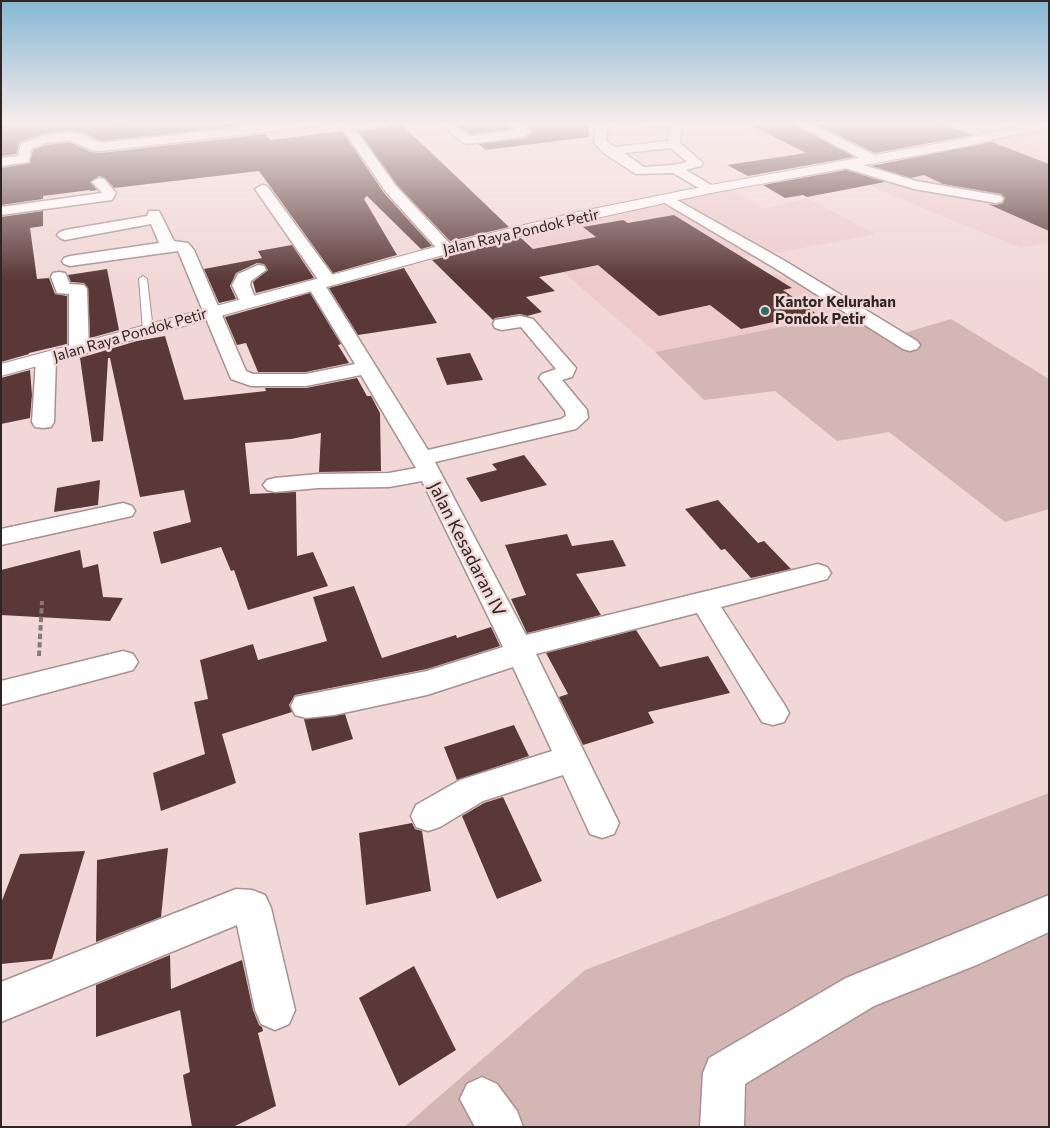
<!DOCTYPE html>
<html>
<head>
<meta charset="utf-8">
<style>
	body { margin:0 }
	#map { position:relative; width:1050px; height:1128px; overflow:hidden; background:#f1d8d6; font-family:Commissioner,sans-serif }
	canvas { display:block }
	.frame { position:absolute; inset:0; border:2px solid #2e2524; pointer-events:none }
</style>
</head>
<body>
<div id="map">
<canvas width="1050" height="1128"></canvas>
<div class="frame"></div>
</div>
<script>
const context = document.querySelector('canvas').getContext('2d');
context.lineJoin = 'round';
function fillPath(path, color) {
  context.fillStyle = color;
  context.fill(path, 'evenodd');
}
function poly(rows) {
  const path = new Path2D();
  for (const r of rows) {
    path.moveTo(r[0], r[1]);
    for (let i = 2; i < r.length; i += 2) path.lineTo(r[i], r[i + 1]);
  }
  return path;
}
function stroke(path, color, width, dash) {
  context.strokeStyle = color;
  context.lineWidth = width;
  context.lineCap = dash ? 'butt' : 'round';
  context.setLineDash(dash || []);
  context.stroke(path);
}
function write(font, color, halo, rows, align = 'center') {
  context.font = font + ' Commissioner,sans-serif';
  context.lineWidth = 5;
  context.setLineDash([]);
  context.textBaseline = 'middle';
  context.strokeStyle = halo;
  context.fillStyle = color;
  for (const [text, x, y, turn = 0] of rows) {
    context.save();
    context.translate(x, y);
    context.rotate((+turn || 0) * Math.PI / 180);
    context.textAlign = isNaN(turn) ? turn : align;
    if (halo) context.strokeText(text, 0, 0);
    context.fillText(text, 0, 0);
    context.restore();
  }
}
fillPath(poly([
	[736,122,794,122,844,147,888,140,913,147,1001,127,990,122,1049,122,1049,131,1020,138,1049,150,1049,243,1020,248,802,158],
	[726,187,764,209,807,198,876,234,766,255,738,258,638,249,807,281,856,312,655,352,515,230,573,210]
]), '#edcbca');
fillPath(poly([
	[856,312,894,336,951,319,1049,379,1049,509,1005,522,889,432,837,441,775,391,704,400,655,352],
	[1049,793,1049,1127,404,1127,585,970]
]), '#d4b6b4');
fillPath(poly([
	[1,122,94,122,94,126,137,122,237,122,239,126,101,141,82,132,69,130,43,134,20,142,16,154,1,156],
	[453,122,505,122,511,129,470,134],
	[523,122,588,122,589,137,486,150,478,144,526,138,533,132],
	[745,122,790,122,854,157,748,176,727,165,806,153],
	[811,122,939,122,973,135,875,153],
	[400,123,460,180,509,227,450,241,397,185,358,131,386,128,393,124],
	[342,131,384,193,432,246,421,249,367,196,364,199,397,255,333,273,259,171,114,188,105,178,99,176,90,182,97,190,90,191,90,190,43,196,43,199,1,205,1,168,30,163,33,150,46,145,69,142,91,152,101,153,266,134,270,140],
	[992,142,1049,164,1049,231,988,204,996,205,1003,203,1005,198,1001,194,943,184,924,175,911,178,871,166],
	[846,170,885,182,807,197,803,195,785,198,763,185],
	[43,211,43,226,30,228,37,279,49,278,55,294,67,296,67,344,29,353,29,354,1,362,1,217],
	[674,215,792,288,783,290,815,313,741,329,710,305,659,316,598,265,539,277,555,291,526,297,542,312,527,316,520,314,495,318,493,320,432,260,521,238,533,249,596,237,583,227,623,220,628,223],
	[292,245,314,278,256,293,253,282,268,270,264,264,257,263,236,273,230,286,236,299,219,303,204,269,262,258,258,251],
	[404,268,437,323,358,335,329,288],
	[107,269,119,330,90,338,88,288,84,283,71,282,68,275],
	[310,293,341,344,338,345,349,363,306,372,258,372,246,343,237,345,225,317],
	[165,336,184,400,266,391,265,388,306,388,357,378,367,396,371,396,380,413,381,471,319,472,321,433,291,439,245,443,250,494,296,492,297,556,313,552,328,586,248,610,234,570,231,571,221,547,161,564,153,532,191,522,184,490,140,497,110,358,108,358,103,441,92,442,80,358,137,341],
	[470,353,483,380,447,385,436,358],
	[30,370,32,395,30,418,1,424,1,378],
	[524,455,547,485,481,502,466,478,497,470,492,464],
	[100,480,98,505,54,512,57,488],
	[718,500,758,543,764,541,791,569,751,578,725,549,721,550,685,509],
	[567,534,572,546,613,540,626,566,576,574,601,615,527,633,511,599,526,595,505,545],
	[80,550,83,568,98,564,103,597,123,598,110,621,1,615,1,570],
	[354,586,382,658,456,635,457,638,491,627,500,646,427,669,295,695,289,705,292,712,222,734,236,783,161,811,153,773,205,754,194,702,208,699,200,660,253,644,258,660,327,641,313,597],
	[636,630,660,667,708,656,730,693,648,712,654,723,583,745,559,697,568,694,546,653],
	[345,714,353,739,312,751,304,719],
	[514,725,529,756,457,780,444,747],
	[503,797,542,881,497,899,462,816,484,803],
	[412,823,415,829,422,831,431,891,366,905,359,833],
	[168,848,161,917,96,942,97,860],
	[85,851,52,959,1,964,1,903,20,854],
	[170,955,171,989,242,960,253,1010,259,1025,262,1027,263,1031,258,1033,276,1106,233,1127,192,1127,183,1075,190,1072,180,1010,96,1037,96,985],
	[414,966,456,1050,399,1086,359,998]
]), '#593837');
const service = poly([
	[143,276,147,279,153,330,148,333,143,330,139,279,143,276]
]);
const minor = poly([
	[287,122,322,122,316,126,101,151,92,150,69,140,46,143,31,149,29,162,1,166,1,158,18,156,21,144,43,136,69,132,81,134,101,143,287,122],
	[338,122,392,122,386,126,355,129,396,186,452,246,454,249,452,252,440,252,386,192,338,122],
	[437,122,450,122,470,136,515,130,507,122,520,122,531,132,525,136,468,144,464,143,437,122],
	[599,122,611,122,608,126,606,141,615,147,668,141,670,127,648,126,642,122,679,122,682,126,680,143,703,163,701,166,686,170,718,189,711,193,706,192,673,173,636,174,605,154,596,145,594,142,596,126,599,122],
	[671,148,687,162,674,165,644,167,624,153,671,148],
	[792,122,807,122,879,157,881,160,874,164,869,163,792,122],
	[850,161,916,181,996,195,1001,196,1003,199,1001,202,996,203,914,189,845,168,843,165,845,162,850,161],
	[99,178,104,179,116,193,112,200,1,215,1,207,102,193,92,182,99,178],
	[262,185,267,186,337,281,334,285,325,285,428,450,561,419,566,416,565,411,539,378,542,374,556,369,521,327,502,330,495,328,493,324,495,320,520,316,533,319,576,368,572,377,562,380,587,410,588,418,576,429,435,462,526,635,818,564,827,567,831,573,827,579,721,607,784,704,789,713,784,722,773,725,762,722,697,613,536,654,619,823,614,834,602,838,590,834,563,775,483,801,440,827,428,831,416,827,411,816,416,805,460,780,552,751,513,667,427,695,334,715,306,718,295,715,291,706,295,697,427,671,503,647,422,481,389,487,318,488,275,492,267,490,263,485,267,480,275,478,318,474,389,473,416,468,361,375,306,386,251,386,231,379,178,251,70,266,64,264,62,261,64,258,70,256,159,243,151,224,65,240,60,238,57,235,60,232,65,230,147,216,149,211,159,211,174,241,188,243,194,250,246,371,253,374,306,374,355,364,307,285,310,281,319,281,255,189,262,185],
	[668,195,785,261,917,341,920,345,917,349,910,351,903,349,773,267,663,202,661,199,663,196,668,195],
	[258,265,264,266,266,270,251,281,250,285,257,302,254,306,248,307,242,306,232,285,238,274,258,265],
	[59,272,65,273,70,284,84,285,87,289,89,350,86,354,79,356,72,354,69,350,69,294,57,293,51,277,53,273,59,272],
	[46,353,53,355,56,359,54,422,51,427,43,428,35,427,32,422,36,359,39,355,46,353],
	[123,503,132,506,135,511,132,516,1,545,1,529,123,503],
	[123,651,133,654,138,662,133,670,1,705,1,681,123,651],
	[236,889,252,890,265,895,271,908,295,1010,289,1024,275,1030,261,1024,255,1010,237,925,1,1022,1,982,236,889],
	[1049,895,1049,932,979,964,874,1006,745,1084,744,1127,700,1127,703,1073,709,1058,846,978,1049,895],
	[482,1077,497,1084,517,1111,523,1127,475,1127,460,1099,467,1084,482,1077]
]);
const secondary = poly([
	[1038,122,1049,122,1049,127,957,148,711,193,578,222,451,253,1,376,1,364,446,244,578,212,711,185,957,140,1038,122]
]);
stroke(service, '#a7908f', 2);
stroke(minor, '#a7908f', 3);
stroke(secondary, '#a7908f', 2);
stroke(poly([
	[39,656,42,601]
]), '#887876', 4, [5.5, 3]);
fillPath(service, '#fff');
fillPath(minor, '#fff');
fillPath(secondary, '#fff');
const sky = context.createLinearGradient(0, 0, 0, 280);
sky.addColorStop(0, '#85b7d3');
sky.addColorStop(0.44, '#f9eded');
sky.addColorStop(1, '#f9eded00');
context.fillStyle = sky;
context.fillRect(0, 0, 1050, 280);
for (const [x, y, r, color] of [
	[765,311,5,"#286f66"]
]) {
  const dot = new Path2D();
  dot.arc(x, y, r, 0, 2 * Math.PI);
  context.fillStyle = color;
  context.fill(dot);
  stroke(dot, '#f1d8d6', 2);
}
write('15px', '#2e2524', '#f1d8d6', [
	["Jalan Raya Pondok Petir",521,232,-13],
	["Jalan Raya Pondok Petir",130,335,-16]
]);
write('bold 15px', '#2e2524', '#f1d8d6', [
	["Kantor Kelurahan",775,302],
	["Pondok Petir",775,319]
], 'left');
write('18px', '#2e2524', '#f1d8d6', [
	["Jalan Kesadaran IV",467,549,63]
]);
</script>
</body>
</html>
